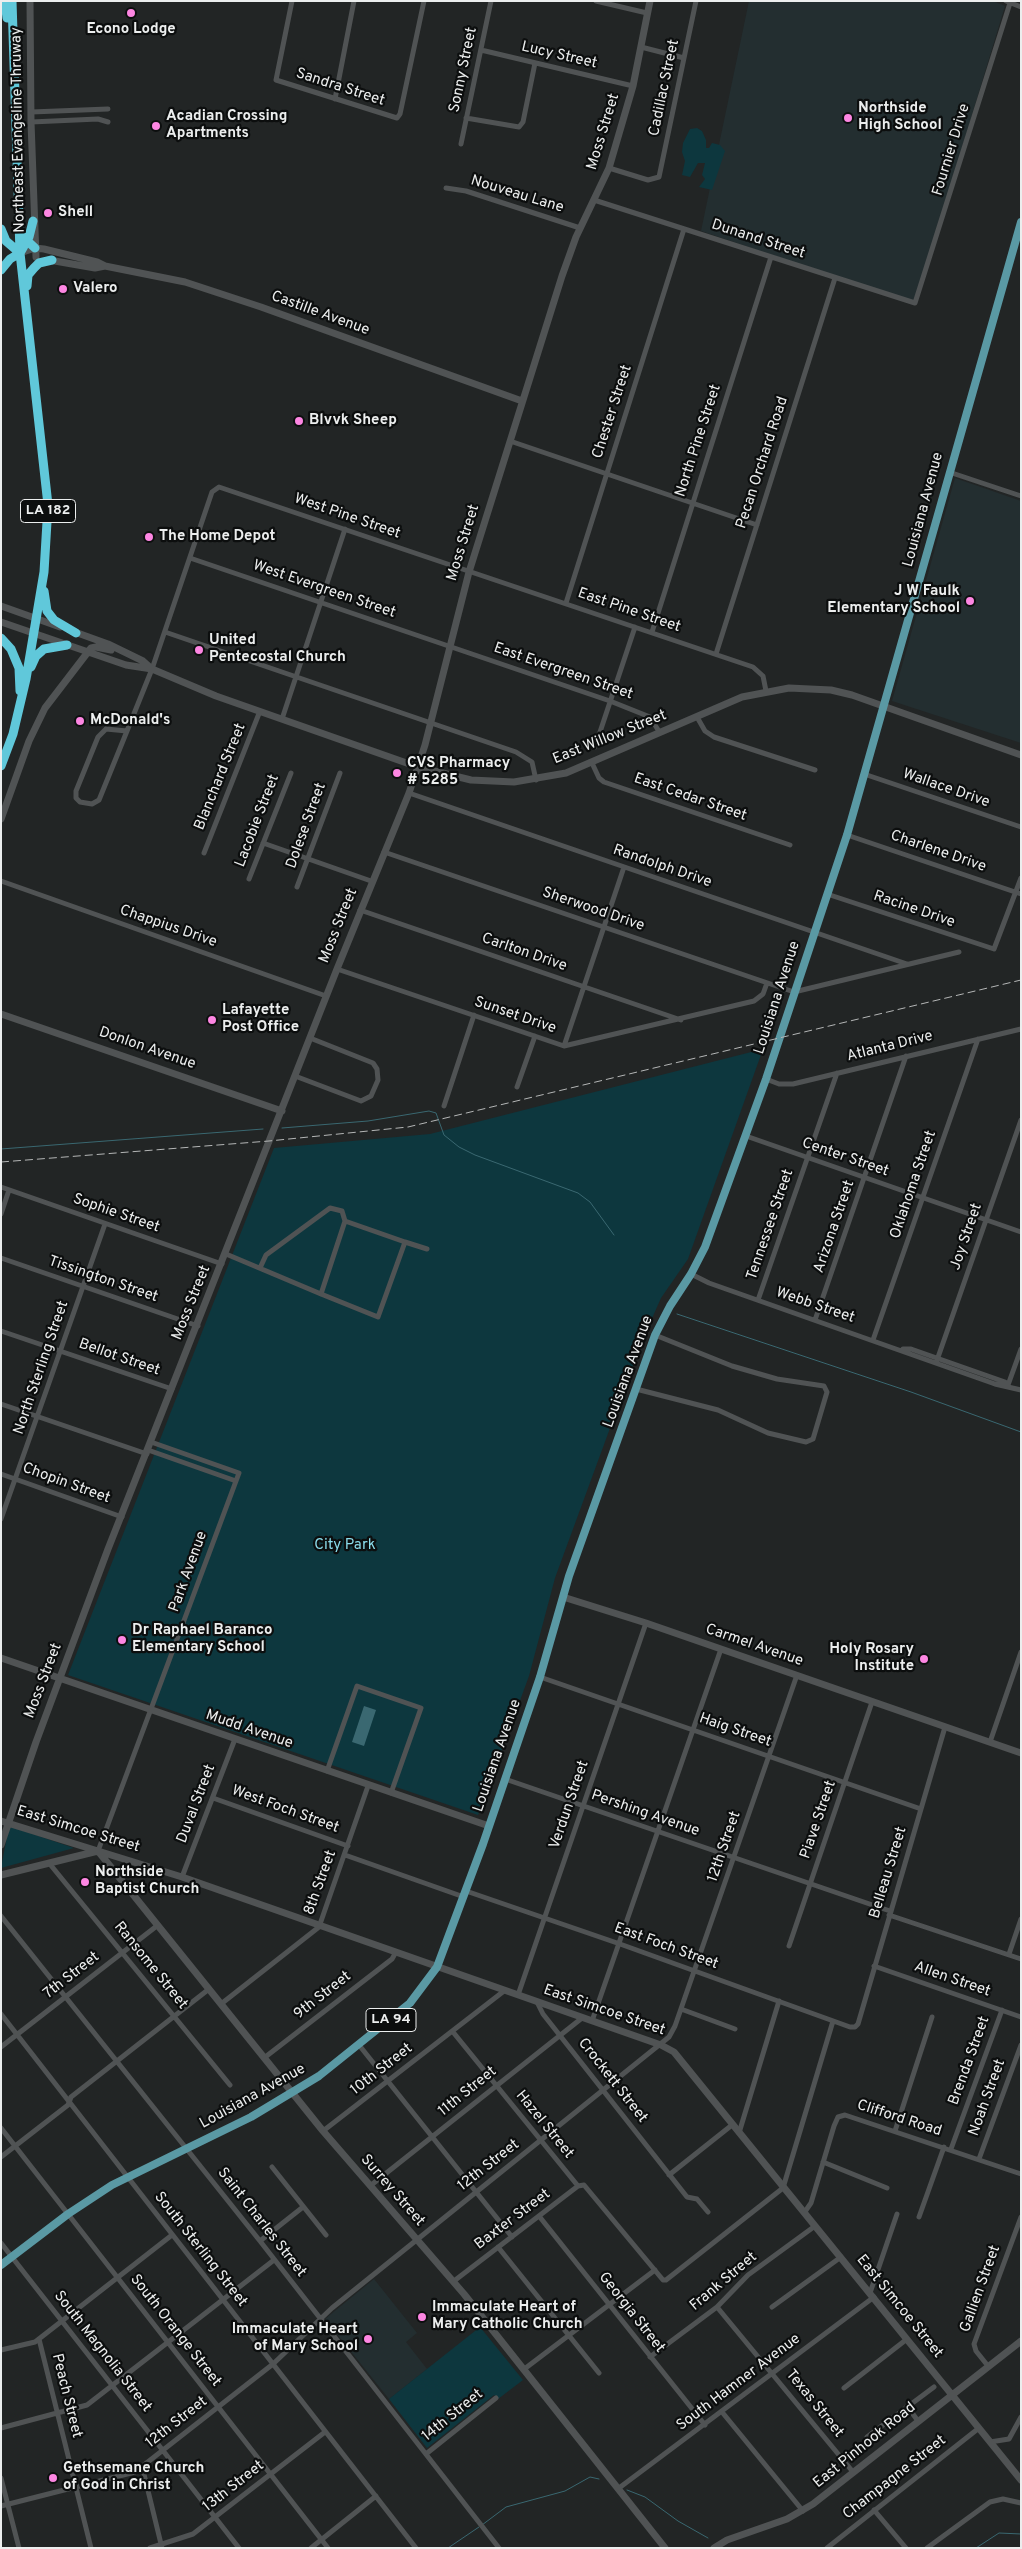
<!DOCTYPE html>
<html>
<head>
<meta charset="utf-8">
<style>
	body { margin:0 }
	#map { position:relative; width:1022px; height:2549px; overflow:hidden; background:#222525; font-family:Overpass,sans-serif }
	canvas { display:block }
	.frame { position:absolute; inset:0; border:2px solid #eceeee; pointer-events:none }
</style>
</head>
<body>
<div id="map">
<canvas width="1022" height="2549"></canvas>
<div class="frame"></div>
</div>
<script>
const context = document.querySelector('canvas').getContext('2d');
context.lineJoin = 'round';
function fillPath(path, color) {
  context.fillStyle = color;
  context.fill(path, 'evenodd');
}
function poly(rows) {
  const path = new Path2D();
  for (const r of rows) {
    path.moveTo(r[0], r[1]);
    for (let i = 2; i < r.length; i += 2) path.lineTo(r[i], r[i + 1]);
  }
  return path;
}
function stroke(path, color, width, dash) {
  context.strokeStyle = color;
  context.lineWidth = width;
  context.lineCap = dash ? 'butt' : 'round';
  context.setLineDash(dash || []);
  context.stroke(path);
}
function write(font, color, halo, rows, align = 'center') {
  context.font = font + ' Overpass,sans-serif';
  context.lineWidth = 4.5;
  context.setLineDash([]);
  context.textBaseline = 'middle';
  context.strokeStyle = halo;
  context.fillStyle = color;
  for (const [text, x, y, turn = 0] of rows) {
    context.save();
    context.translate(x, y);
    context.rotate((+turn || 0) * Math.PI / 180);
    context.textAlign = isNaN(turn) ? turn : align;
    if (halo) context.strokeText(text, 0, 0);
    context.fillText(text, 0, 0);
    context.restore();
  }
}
fillPath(poly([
	[749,1,993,1,1005,6,915,303,701,231],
	[955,478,1021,501,1021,743,892,701],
	[374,2279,417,2333,406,2342,427,2369,389,2399,325,2319]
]), '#232e30');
fillPath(poly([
	[697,128,702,131,706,140,706,148,709,148,712,143,720,145,725,151,712,190,699,187,705,179,702,175,705,163,698,163,690,177,682,175,685,161,682,152,683,143,690,129],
	[763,1049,688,1259,661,1298,642,1341,555,1578,529,1676,478,1815,68,1675,274,1148,430,1134],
	[9,1826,74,1848,1,1868],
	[480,2327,523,2380,498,2399,494,2395,427,2448,389,2399]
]), '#0d373e');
fillPath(poly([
	[364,1706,376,1710,364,1746,352,1742]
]), '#3a6871');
stroke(poly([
	[282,1128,368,1121,429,1111,436,1113,444,1135,459,1147,475,1155,578,1193,590,1202,614,1235],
	[1,1149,263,1129],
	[677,1314,911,1392,1021,1432],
	[627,2490,645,2497,678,2521,708,2538],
	[482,2525,506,2507,565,2491,590,2477,599,2479],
	[448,2548,479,2527],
	[976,2548,999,2533,1021,2534]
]), '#3a6871', 1);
stroke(poly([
	[292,1,276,80,397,118,400,114,424,1],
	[596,1,647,13],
	[1006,1,1021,7],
	[641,47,684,58],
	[481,50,633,86],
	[335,99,354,1],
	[31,112,108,109],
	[466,118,519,127,523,122,535,63],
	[31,122,98,119,108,122],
	[461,144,491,1],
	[609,168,648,180,659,177,696,1],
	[446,188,466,191,580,228],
	[594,200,915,303,1010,3],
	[510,441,757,525],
	[949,472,1021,496],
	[190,558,610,701,650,717,660,733],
	[566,603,684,229],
	[165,632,516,752,532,762,536,780],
	[652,632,771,257],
	[716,654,835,278],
	[697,717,705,731,714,737,815,770],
	[282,719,345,529],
	[106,729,127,731,99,800,92,804,80,802,76,798,76,791,98,737,106,729],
	[127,731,152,669,212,492,219,487,753,667,763,676,766,691],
	[595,747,635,627],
	[592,763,599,778,604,782,790,845],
	[864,774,1021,827],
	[409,793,907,964],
	[847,835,1021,894],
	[263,843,371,881],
	[384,852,794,992,959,952],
	[204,853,260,711],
	[249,879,291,773],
	[1,881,326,996],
	[297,887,340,773],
	[827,894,994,949,1021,878],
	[360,910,681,1020],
	[337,969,564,1046,754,1001,763,994,767,983],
	[564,1046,624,867],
	[295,1076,361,1101,371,1096,378,1080,377,1069,373,1063,310,1038],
	[766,1079,779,1084,793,1084,1021,1029],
	[517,1087,535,1036],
	[444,1106,474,1015],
	[746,1136,1021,1232],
	[1,1187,222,1264],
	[1,1214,9,1190],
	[405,1242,427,1249],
	[226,1254,321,1294,378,1317,405,1242,345,1221,321,1294],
	[1,1258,198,1326],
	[260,1268,266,1255,330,1208,342,1211,345,1221],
	[691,1274,709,1283,995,1384,1021,1390],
	[758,1300,837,1073],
	[815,1320,906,1056],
	[1,1331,172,1389],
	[873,1340,978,1039],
	[903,1349,911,1349,1005,1382,1008,1385],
	[936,1363,1021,1120],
	[1008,1385,1021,1349],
	[636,1389,718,1410,768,1433,806,1442,813,1439,827,1392,824,1386,777,1379,732,1366,655,1335],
	[1,1404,147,1454],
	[148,1450,236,1481],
	[1,1474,122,1517],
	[1,1519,105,1224],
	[540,1677,921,1809],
	[990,1742,1021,1652],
	[327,1771,357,1686,421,1708,391,1793],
	[505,1779,890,1911],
	[213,1798,348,1846],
	[98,1851,239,1473,151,1442],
	[345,1855,464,1897],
	[49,1863,230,2085],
	[182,1877,235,1739],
	[466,1891,620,1944,850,2027,855,2027,858,2024,945,1727],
	[889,1915,1021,1959],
	[1,1916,260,2241,499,2548],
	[789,1946,872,1702],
	[1009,1954,1021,1919],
	[874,1966,1021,2017],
	[518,1995,646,1623],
	[537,2002,543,2014,687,2197,697,2199,708,2212],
	[221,2004,319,1927,368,1786],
	[681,2009,735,2029],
	[1,2014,416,2548],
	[592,2021,721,1649],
	[453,2032,578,2186],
	[359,2045,512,2237],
	[1,2047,158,1925],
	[264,2058,392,1959,396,1952],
	[1,2128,328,2548],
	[323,2131,504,1991],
	[895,2131,932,2017],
	[739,2133,779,2001],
	[951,2149,1002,2010],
	[1,2157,68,2105,71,2097,209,1989],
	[979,2159,1021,2045],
	[823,2162,887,2188],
	[272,2167,326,2235],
	[669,2175,732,2125],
	[370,2186,582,2018],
	[804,2213,811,2203,834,2126,838,2117,845,2115,1021,2174],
	[539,2216,705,2425],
	[919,2217,944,2147],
	[260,2241,303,2207],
	[1,2243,239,2548],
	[498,2247,599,2373],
	[454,2281,578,2186,584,2185,663,2280,666,2280,783,2188,833,2021],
	[870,2293,897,2214],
	[717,2307,853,2472],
	[772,2307,841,2257],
	[39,2339,91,2548],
	[1,2350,35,2342,172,2235],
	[650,2357,717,2307,748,2275,815,2226],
	[988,2366,976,2351,974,2344,1021,2217],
	[523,2370,655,2270],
	[844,2388,907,2339],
	[907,2406,918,2421],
	[722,2412,803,2511],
	[1,2428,87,2405,274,2260],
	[867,2437,934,2387],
	[990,2442,1009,2439,1021,2417],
	[426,2454,496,2398],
	[142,2466,162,2548],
	[1,2478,19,2548],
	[619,2488,874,2297],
	[1,2506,135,2472,273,2364,332,2308,669,2037,675,2026,797,1675],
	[874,2510,906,2548],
	[150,2548,193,2534,325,2432],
	[311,2548,376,2496],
	[827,2548,979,2428],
	[927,2548,990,2502,1003,2499,1021,2503]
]), '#505354', 5);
stroke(poly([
	[30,1,31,122,36,257],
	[20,253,35,248,44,249,97,262,105,266,185,282,261,307,522,401],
	[49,260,95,268,105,266],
	[1,606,60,627],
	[1,622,126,665,152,669],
	[72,631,108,644,143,661,152,669,216,696,418,767,471,780,514,782,566,773,742,697,789,688,831,690,852,695,1021,755],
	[1,819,29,741,45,708,91,648,96,647,111,650],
	[1,1014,282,1111],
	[563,1597,646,1623,1021,1753],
	[1,1658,489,1826],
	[1,1821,182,1877,661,2045,674,2052,1021,2480],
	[1,1845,36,1742,108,1549,337,969,409,793,425,745,469,572,562,276,576,237,609,168,633,86,650,1],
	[1,1875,98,1851,323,2131,464,2294,665,2548],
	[714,2548,727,2540,787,2519,813,2504,1021,2341]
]), '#505354', 7);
stroke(poly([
	[1,2265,68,2214,112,2185,251,2117,319,2076,410,2003,437,1967,483,1844,540,1677,569,1576,655,1335,670,1306,691,1274,705,1247,766,1079,847,835,1021,222]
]), '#5a99a4', 8);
stroke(poly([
	[5,1,7,18],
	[1,229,6,241,20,253],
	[22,236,35,248],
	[1,270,10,259,20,253,29,237,33,221],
	[27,286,28,275,34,268,39,263,52,260],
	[44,591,47,611,54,620,76,633],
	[1,638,11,649,19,668,20,691],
	[31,667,36,656,44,649,67,645],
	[1,766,13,734,26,679,44,572,48,505,20,253,12,1]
]), '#60c8da', 9);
stroke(poly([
	[1,1162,269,1141,408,1127,1021,980]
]), '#b5b7b7', 1, [8, 4]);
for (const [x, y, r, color] of [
	[131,13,5,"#fd86e2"],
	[848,118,5,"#fd86e2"],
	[156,126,5,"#fd86e2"],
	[48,213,5,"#fd86e2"],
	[63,289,5,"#fd86e2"],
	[299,421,5,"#fd86e2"],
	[149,537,5,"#fd86e2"],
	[970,601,5,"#fd86e2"],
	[199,650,5,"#fd86e2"],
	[80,721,5,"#fd86e2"],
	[397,773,5,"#fd86e2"],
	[212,1020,5,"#fd86e2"],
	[122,1640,5,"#fd86e2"],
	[924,1659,5,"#fd86e2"],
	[85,1882,5,"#fd86e2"],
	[422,2317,5,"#fd86e2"],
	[368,2339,5,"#fd86e2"],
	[53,2478,5,"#fd86e2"]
]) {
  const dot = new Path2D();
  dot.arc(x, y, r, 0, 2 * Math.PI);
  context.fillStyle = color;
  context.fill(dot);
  stroke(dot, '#0c0e0e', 2);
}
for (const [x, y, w] of [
	[48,511,55],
	[391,2020,50]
]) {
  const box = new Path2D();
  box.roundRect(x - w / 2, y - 11.5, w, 23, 4);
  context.fillStyle = '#0c0e0e';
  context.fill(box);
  stroke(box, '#eceeee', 1);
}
write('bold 14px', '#eceeee', null, [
	["LA 182",48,511],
	["LA 94",391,2020]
]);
write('bold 15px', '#eceeee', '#0c0e0e', [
	["Econo Lodge",131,30,"center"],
	["Northside",858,109],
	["High School",858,126],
	["Acadian Crossing",166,117],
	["Apartments",166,134],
	["Shell",58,213],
	["Valero",73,289],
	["Blvvk Sheep",309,421],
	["The Home Depot",159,537],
	["J W Faulk",960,592,"right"],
	["Elementary School",960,609,"right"],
	["United",209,641],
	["Pentecostal Church",209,658],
	["McDonald's",90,721],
	["CVS Pharmacy",407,764],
	["# 5285",407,781],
	["Lafayette",222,1011],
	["Post Office",222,1028],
	["Dr Raphael Baranco",132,1631],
	["Elementary School",132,1648],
	["Holy Rosary",914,1650,"right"],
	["Institute",914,1667,"right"],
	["Northside",95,1873],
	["Baptist Church",95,1890],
	["Immaculate Heart of",432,2308],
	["Mary Catholic Church",432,2325],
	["Immaculate Heart",358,2330,"right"],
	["of Mary School",358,2347,"right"],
	["Gethsemane Church",63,2469],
	["of God in Christ",63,2486]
], 'left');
write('15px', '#eceeee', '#0c0e0e', [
	["Lucy Street",559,56,13],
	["Sonny Street",464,70,-78],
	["Sandra Street",340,88,18],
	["Cadillac Street",665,88,-78],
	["Northeast Evangeline Thruway",19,130,-91],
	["Moss Street",604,132,-73],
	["Fournier Drive",952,150,-73],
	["Nouveau Lane",517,195,17],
	["Dunand Street",758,240,18],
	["Castille Avenue",320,314,20],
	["Chester Street",613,412,-72],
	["North Pine Street",699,441,-72],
	["Pecan Orchard Road",763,463,-72],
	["Louisiana Avenue",924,510,-75],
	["West Pine Street",347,517,19],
	["Moss Street",464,543,-73],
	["West Evergreen Street",324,590,19],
	["East Pine Street",629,611,19],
	["East Evergreen Street",563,672,19],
	["East Willow Street",610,738,-22],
	["Blanchard Street",221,777,-68],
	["Wallace Drive",946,789,19],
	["East Cedar Street",690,798,19],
	["Lacobie Street",258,821,-69],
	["Dolese Street",307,826,-70],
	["Charlene Drive",938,852,19],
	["Randolph Drive",662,867,19],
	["Sherwood Drive",593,910,19],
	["Racine Drive",914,910,19],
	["Moss Street",339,926,-68],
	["Chappius Drive",168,927,19],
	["Carlton Drive",524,953,19],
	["Louisiana Avenue",778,998,-72],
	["Sunset Drive",515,1016,19],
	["Atlanta Drive",890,1047,-14],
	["Donlon Avenue",147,1049,19],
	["Center Street",845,1158,19],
	["Oklahoma Street",914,1185,-71],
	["Sophie Street",116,1214,19],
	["Tennessee Street",771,1225,-71],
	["Arizona Street",835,1227,-71],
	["Joy Street",967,1237,-71],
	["Tissington Street",103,1280,19],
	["Moss Street",192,1303,-68],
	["Webb Street",815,1306,19],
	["Bellot Street",119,1358,19],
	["North Sterling Street",42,1368,-71],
	["Louisiana Avenue",629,1372,-70],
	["Chopin Street",66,1484,20],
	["Park Avenue",189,1572,-70],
	["Carmel Avenue",754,1646,19],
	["Moss Street",44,1681,-69],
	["Mudd Avenue",249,1730,19],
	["Haig Street",735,1731,19],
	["Louisiana Avenue",498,1756,-71],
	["Duval Street",197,1804,-69],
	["Verdun Street",570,1805,-71],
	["West Foch Street",285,1810,20],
	["Pershing Avenue",645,1814,19],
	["Piave Street",819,1820,-71],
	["East Simcoe Street",78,1830,17],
	["12th Street",725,1847,-71],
	["Belleau Street",889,1873,-73],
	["8th Street",321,1883,-70],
	["East Foch Street",666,1947,20],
	["Ransome Street",150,1966,51],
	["7th Street",72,1976,-38],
	["Allen Street",952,1980,19],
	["9th Street",323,1996,-38],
	["East Simcoe Street",604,2011,19],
	["Brenda Street",970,2061,-70],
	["10th Street",382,2070,-38],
	["Crockett Street",612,2081,52],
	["11th Street",468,2092,-39],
	["Louisiana Avenue",253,2097,-29],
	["Noah Street",988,2098,-70],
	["Clifford Road",899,2119,18],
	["Hazel Street",544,2125,51],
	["12th Street",489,2166,-38],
	["Surrey Street",392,2191,49],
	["Baxter Street",513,2220,-37],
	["Saint Charles Street",261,2223,52],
	["South Sterling Street",200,2250,52],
	["Frank Street",724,2282,-40],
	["Gallien Street",981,2289,-70],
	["East Simcoe Street",899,2307,51],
	["Georgia Street",631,2313,52],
	["South Orange Street",175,2331,52],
	["South Magnolia Street",102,2352,52],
	["South Hamner Avenue",739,2383,-37],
	["Peach Street",66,2396,76],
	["Texas Street",814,2404,51],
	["14th Street",453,2416,-39],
	["12th Street",177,2423,-38],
	["East Pinhook Road",865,2446,-39],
	["Champagne Street",895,2478,-38],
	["13th Street",234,2487,-38]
]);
write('15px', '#8bddec', '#0c0e0e', [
	["City Park",345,1546]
]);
</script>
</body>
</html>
